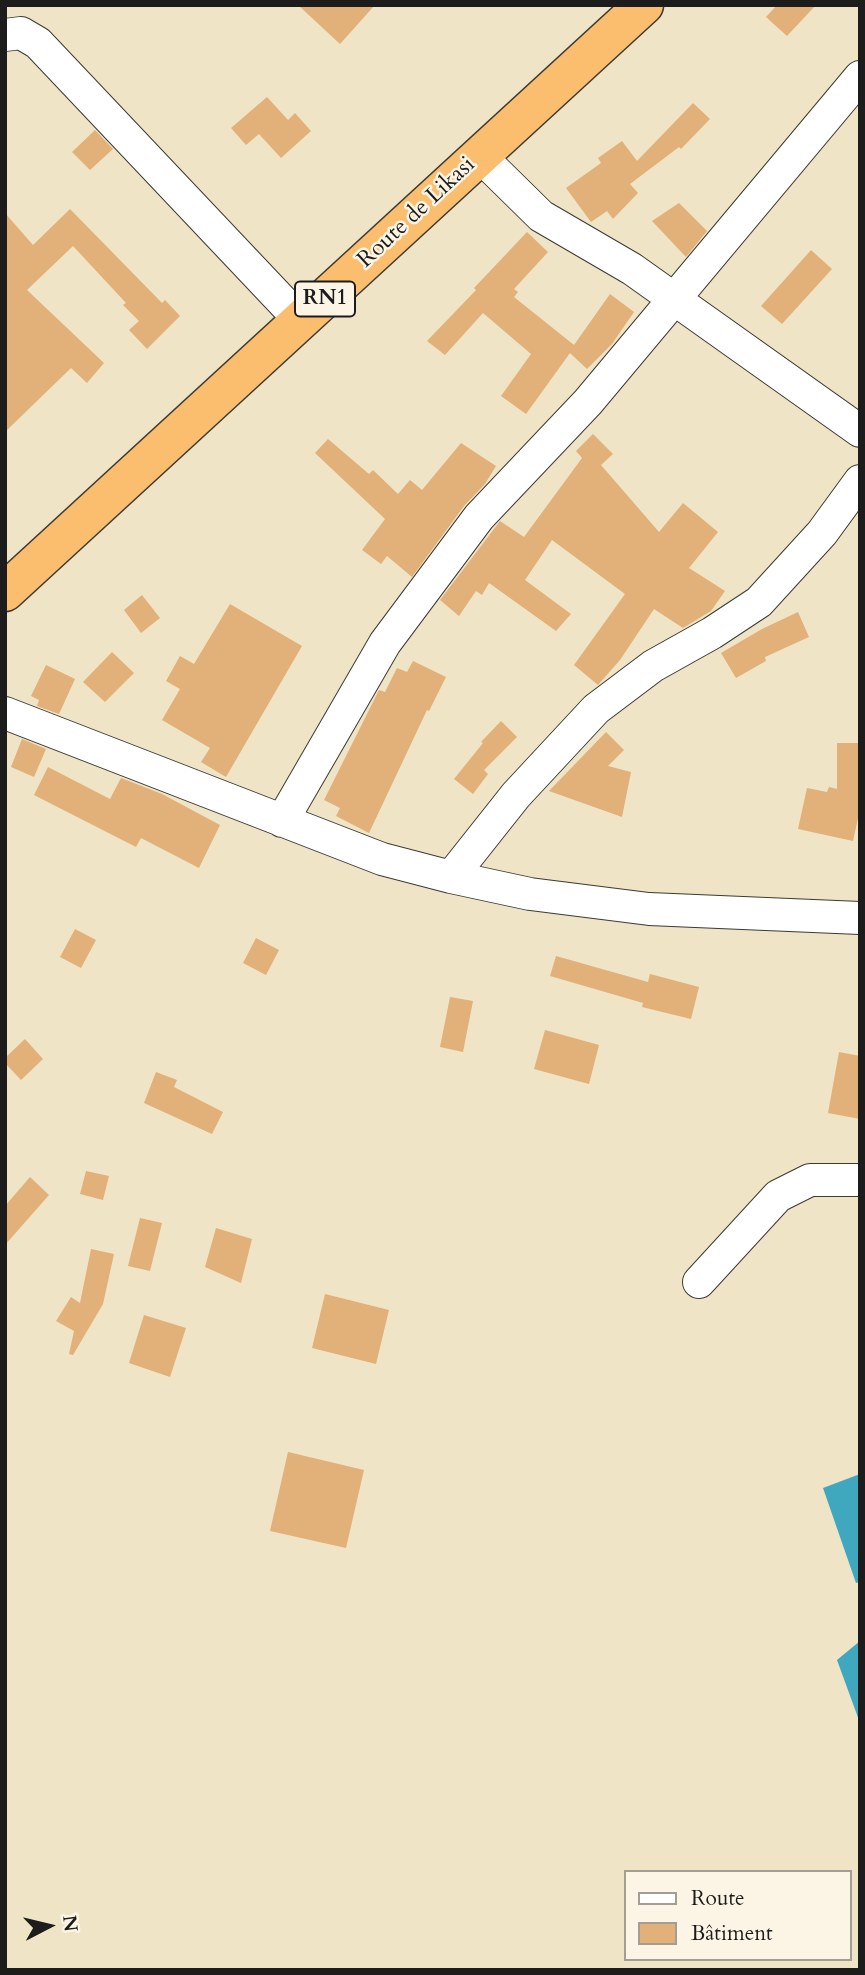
<!DOCTYPE html>
<html>
<head>
<meta charset="utf-8">
<style>
	body { margin:0 }
	#map { position:relative; width:865px; height:1975px; overflow:hidden; background:#efe4c5; font-family:Cardo,serif }
	canvas { display:block }
	.frame { position:absolute; inset:0; border:7px solid #1c1c1c; pointer-events:none }
	.legend { position:absolute; left:624px; top:1870px; width:228px; height:91px; box-sizing:border-box; background:#fcf5e5; border:2px solid #a29e95; margin:0; padding:9px 12px; list-style:none; font-size:21px; color:#1c1c1c }
	.legend li { display:flex; align-items:center; gap:14px; height:35px }
	.legend b { width:35px; border:2px solid #a29e95 }
	.north { position:absolute; left:14px; top:1891px; width:70px; height:70px; -webkit-text-stroke:5px #fcf5e5; paint-order:stroke; rotate:83deg; font-size:19px; font-weight:700; line-height:28px; text-align:center; color:#1c1c1c }
	.north::after { content:''; display:block; margin:auto; width:24px; height:32px; background:#1c1c1c; clip-path:polygon(50% 0,100% 100%,50% 72%,0 100%) }
</style>
</head>
<body>
<div id="map">
<canvas width="865" height="1975"></canvas>
<div class="frame"></div>
<ul class="legend">
<li><b style="height:9px;background:#fff"></b>Route</li>
<li><b style="height:19px;background:#e2b079"></b>Bâtiment</li>
</ul>
<div class="north">N</div>
</div>
<script>
const context = document.querySelector('canvas').getContext('2d');
context.lineJoin = 'round';
function fillPath(path, color) {
  context.fillStyle = color;
  context.fill(path, 'evenodd');
}
function poly(rows) {
  const path = new Path2D();
  for (const r of rows) {
    path.moveTo(r[0], r[1]);
    for (let i = 2; i < r.length; i += 2) path.lineTo(r[i], r[i + 1]);
  }
  return path;
}
function stroke(path, color, width, dash) {
  context.strokeStyle = color;
  context.lineWidth = width;
  context.lineCap = dash ? 'butt' : 'round';
  context.setLineDash(dash || []);
  context.stroke(path);
}
function write(font, color, halo, rows, align = 'center') {
  context.font = font + ' Cardo,serif';
  context.lineWidth = 5;
  context.setLineDash([]);
  context.textBaseline = 'middle';
  context.strokeStyle = halo;
  context.fillStyle = color;
  for (const [text, x, y, turn = 0] of rows) {
    context.save();
    context.translate(x, y);
    context.rotate((+turn || 0) * Math.PI / 180);
    context.textAlign = isNaN(turn) ? turn : align;
    if (halo) context.strokeText(text, 0, 0);
    context.fillText(text, 0, 0);
    context.restore();
  }
}
fillPath(poly([
	[860,1474,860,1582,856,1583,823,1488],
	[860,1641,860,1723,837,1660]
]), '#3fa8bf');
fillPath(poly([
	[298,5,375,5,340,44],
	[777,5,816,5,787,36,766,17],
	[267,97,288,120,295,113,311,131,281,158,259,134,246,145,231,128],
	[693,103,710,119,681,149,679,147,630,184,638,193,613,219,607,211,591,222,566,188,601,163,598,158,622,141,637,161],
	[95,130,113,149,90,170,72,152],
	[679,203,707,231,686,257,652,221],
	[70,209,162,303,165,300,180,316,147,349,129,330,139,321,123,305,126,303,73,246,27,290,104,363,87,383,71,368,5,432,5,213,33,245],
	[527,232,548,252,514,289,518,292,514,297,574,345,610,294,634,312,612,344,587,369,570,353,526,414,501,396,531,354,483,313,445,355,427,341,476,290,474,288],
	[811,250,832,269,782,324,761,306],
	[593,434,613,454,601,465,659,532,683,503,718,532,689,568,725,591,711,611,683,628,654,609,620,660,598,685,574,665,625,594,552,540,525,580,571,614,556,631,489,583,482,595,476,591,459,616,440,600,500,521,524,537,582,458,576,451],
	[328,439,369,474,373,470,398,494,410,480,422,490,461,443,496,466,485,484,464,506,412,577,387,556,381,564,362,550,385,519,315,453],
	[142,595,160,618,141,633,124,610],
	[230,604,302,646,226,777,201,762,210,748,162,720,180,689,166,681,180,656,194,664],
	[798,612,809,637,765,657,766,661,736,678,721,653,762,629],
	[112,652,134,673,105,702,83,682],
	[413,661,446,677,429,711,427,710,369,833,336,816,340,808,324,800,379,690,385,692,397,668,407,672],
	[46,665,75,679,59,714,37,706,39,700,31,696],
	[501,721,517,737,484,770,488,774,473,794,454,779,483,743,481,742],
	[606,732,624,750,608,766,631,772,622,817,549,791],
	[22,739,46,749,34,777,11,767],
	[837,743,860,743,860,809,853,841,798,829,807,788,827,792,829,787,837,789],
	[48,767,110,799,121,778,162,794,220,825,199,868,141,838,136,847,34,795],
	[75,929,96,940,81,968,60,957],
	[256,938,279,950,266,975,243,963],
	[556,956,648,982,650,974,699,987,691,1019,642,1007,643,1003,550,976],
	[450,997,473,1001,463,1052,440,1047],
	[545,1030,599,1045,589,1084,534,1069],
	[25,1039,43,1059,21,1080,5,1063,5,1058],
	[839,1052,860,1056,860,1119,828,1113],
	[156,1072,177,1080,174,1087,223,1112,212,1134,144,1103],
	[86,1171,109,1176,103,1200,80,1194],
	[30,1177,49,1195,5,1245,5,1206],
	[140,1218,162,1223,150,1271,128,1266],
	[216,1228,252,1239,241,1283,205,1267],
	[91,1249,114,1254,103,1304,73,1355,69,1354,74,1331,56,1321,71,1297,80,1303],
	[325,1294,389,1310,376,1364,312,1348],
	[144,1315,186,1328,170,1377,129,1363],
	[288,1452,364,1470,346,1548,270,1531]
]), '#e2b079');
const street = poly([
	[5,35,21,33,38,43,301,321],
	[480,156,541,216,632,269,860,431],
	[5,713,382,859,451,877,530,894,649,909,860,918],
	[282,821,385,643,479,517,588,402,860,77],
	[451,877,516,795,596,709,653,666,712,633,759,602,822,533,860,481],
	[699,1282,778,1196,810,1180,860,1180]
]);
const highway = poly([
	[5,592,644,5]
]);
stroke(street, '#3c3a35', 34);
stroke(highway, '#3c3a35', 41);
stroke(street, '#fff', 32);
stroke(highway, '#fabe6e', 38);
for (const [x, y, w] of [
	[325,299,60]
]) {
  const box = new Path2D();
  box.roundRect(x - w / 2, y - 17.5, w, 35, 5);
  context.fillStyle = '#fcf5e5';
  context.fill(box);
  stroke(box, '#1c1c1c', 2);
}
write('bold 21px', '#1c1c1c', null, [
	["RN1",325,299]
]);
write('23px', '#1c1c1c', '#fcf5e5', [
	["Route de Likasi",417,213,-43]
]);
</script>
</body>
</html>
